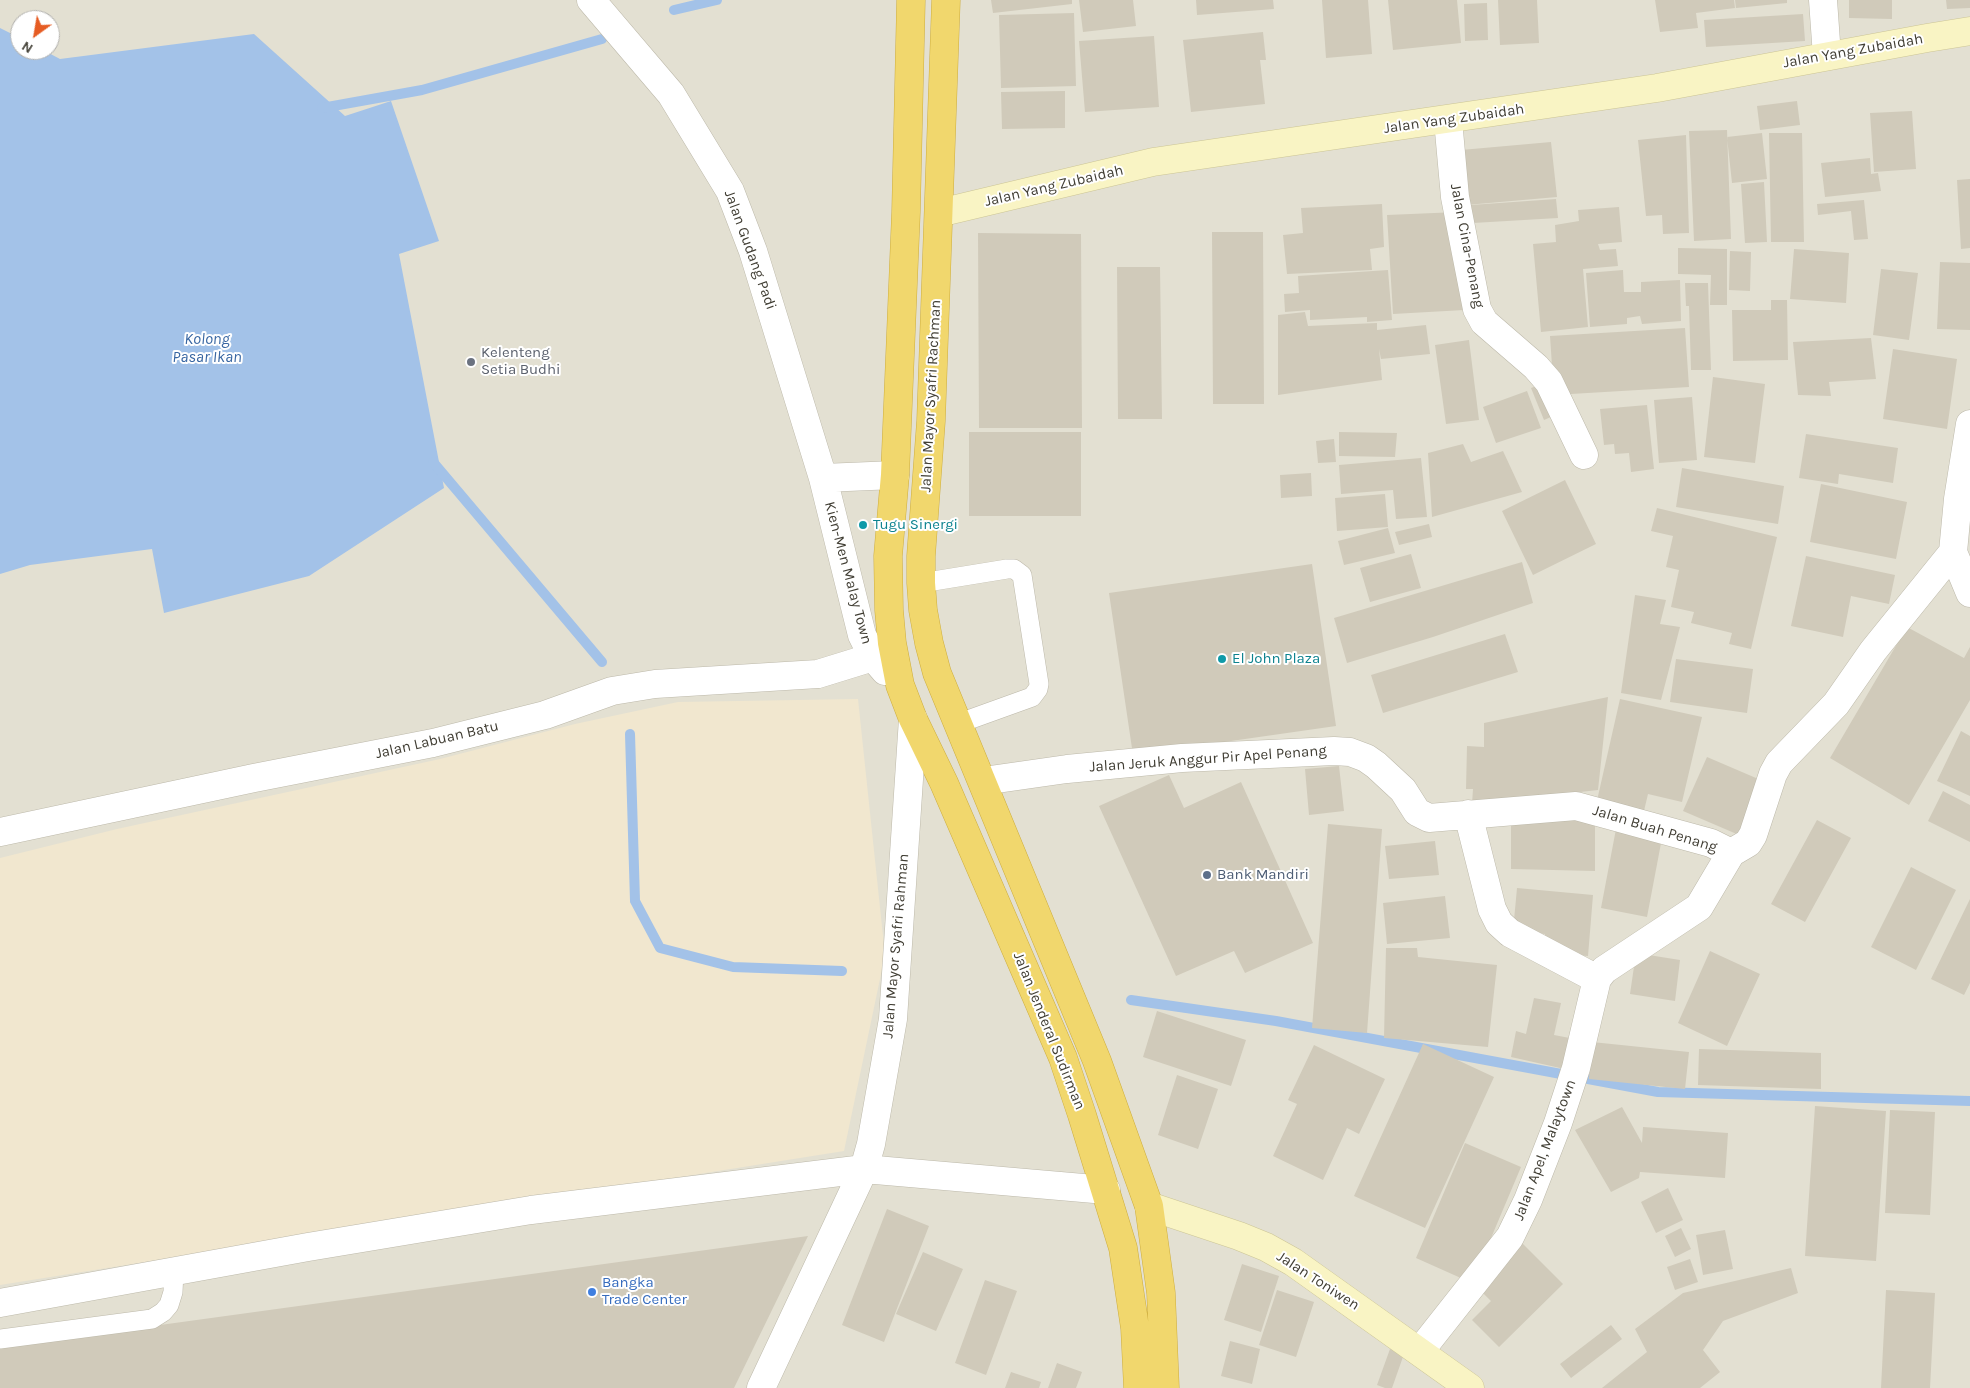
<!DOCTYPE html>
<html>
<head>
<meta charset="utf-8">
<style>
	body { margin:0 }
	#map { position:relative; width:1970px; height:1388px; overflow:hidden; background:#f0eee3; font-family:Karla,sans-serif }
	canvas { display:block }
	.north { position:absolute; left:10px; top:10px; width:50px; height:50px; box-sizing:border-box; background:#fff; border:1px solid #b3b2ae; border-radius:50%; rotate:212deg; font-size:14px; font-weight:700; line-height:20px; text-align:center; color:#413e34 }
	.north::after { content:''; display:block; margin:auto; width:18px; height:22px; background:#e65c23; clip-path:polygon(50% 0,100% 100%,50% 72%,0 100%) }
</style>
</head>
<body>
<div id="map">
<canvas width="1970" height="1388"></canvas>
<div class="north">N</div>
</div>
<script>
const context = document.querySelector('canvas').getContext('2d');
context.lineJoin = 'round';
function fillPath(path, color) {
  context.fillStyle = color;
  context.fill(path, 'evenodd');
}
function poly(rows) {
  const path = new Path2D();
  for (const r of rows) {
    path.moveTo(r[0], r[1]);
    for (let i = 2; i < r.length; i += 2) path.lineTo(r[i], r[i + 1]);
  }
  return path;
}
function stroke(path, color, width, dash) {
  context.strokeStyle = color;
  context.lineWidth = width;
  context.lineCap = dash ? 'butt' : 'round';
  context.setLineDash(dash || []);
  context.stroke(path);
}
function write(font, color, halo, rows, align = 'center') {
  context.font = font + ' Karla,sans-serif';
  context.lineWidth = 4;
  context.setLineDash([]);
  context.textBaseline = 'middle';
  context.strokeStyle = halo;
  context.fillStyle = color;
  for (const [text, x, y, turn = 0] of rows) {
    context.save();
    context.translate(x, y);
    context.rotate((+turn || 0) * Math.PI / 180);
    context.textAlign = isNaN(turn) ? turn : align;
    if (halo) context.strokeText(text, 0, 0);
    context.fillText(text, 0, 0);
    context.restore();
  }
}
fillPath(poly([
	[0,0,1970,0,1970,1388,0,1388],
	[20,20,50,20,50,50,20,50]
]), '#e3e0d2');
fillPath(poly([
	[858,699,885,955,844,1151,0,1285,0,858,117,829,440,759,575,724,678,702]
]), '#f1e7cf');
fillPath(poly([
	[0,28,20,38,20,50,43,50,60,59,254,34,345,116,391,101,439,241,399,254,444,488,309,576,164,613,152,549,30,565,0,574]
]), '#a3c2e8');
stroke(poly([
	[674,10,717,0],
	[322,108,422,90,602,39],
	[433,462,602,662],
	[630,734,635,901,660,948,733,967,842,971],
	[1131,1000,1276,1021,1658,1092,1970,1101]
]), '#a3c2e8', 10);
fillPath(poly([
	[991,0,1072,0,1072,4,993,13],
	[1079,0,1133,0,1136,26,1083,32],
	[1196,0,1273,0,1274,9,1197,15],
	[1322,0,1368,0,1372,54,1326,58],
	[1388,0,1457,0,1461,43,1393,50],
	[1498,0,1537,0,1539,43,1500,45],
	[1655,0,1734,0,1735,8,1696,13,1698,28,1660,32],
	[1735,0,1787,0,1787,3,1736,8],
	[1849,0,1892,0,1892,19,1849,18],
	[1946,0,1970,0,1970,8,1947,9],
	[1487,3,1488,40,1465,41,1464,4],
	[1074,13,1076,86,1001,88,999,15],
	[1803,14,1805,41,1706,47,1704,20],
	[1263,32,1266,60,1260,60,1265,104,1191,112,1183,40],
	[1154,36,1159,107,1085,112,1079,41],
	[1065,91,1065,128,1002,129,1001,92],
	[1797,101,1800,125,1760,130,1757,106],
	[1912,111,1916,169,1874,172,1870,113],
	[1727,130,1731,239,1694,241,1689,131],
	[1762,133,1767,179,1732,183,1727,137],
	[1769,133,1802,133,1804,242,1771,242],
	[1686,135,1689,233,1663,234,1662,215,1646,216,1638,140],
	[1551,142,1557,197,1466,205,1461,150],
	[1870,158,1871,174,1878,173,1881,191,1825,197,1821,163],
	[1970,179,1970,248,1961,249,1957,180],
	[1764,182,1767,242,1745,243,1741,184],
	[1556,199,1558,218,1473,223,1471,205],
	[1864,200,1868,239,1854,240,1851,211,1818,215,1817,204],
	[1382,204,1384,247,1370,249,1372,270,1287,274,1283,235,1303,233,1301,208],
	[1619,207,1622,242,1598,244,1600,250,1616,249,1618,266,1583,269,1588,327,1541,332,1533,244,1556,242,1555,225,1579,221,1578,210],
	[1458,212,1464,310,1393,314,1387,215],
	[1212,232,1263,232,1264,404,1213,404],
	[978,233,1081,234,1082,428,979,428],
	[1678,248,1727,249,1727,305,1710,305,1711,275,1678,274],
	[1794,249,1849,253,1846,303,1790,299],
	[1730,251,1751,252,1750,291,1729,290],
	[1940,262,1970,263,1970,330,1937,329],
	[1117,267,1160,267,1162,419,1118,419],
	[1881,269,1918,273,1909,340,1873,335],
	[1388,270,1392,320,1367,322,1367,317,1310,320,1310,310,1285,312,1284,294,1299,293,1298,276],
	[1623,270,1624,292,1641,292,1641,282,1680,280,1681,321,1642,324,1640,316,1627,318,1627,324,1590,327,1586,273],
	[1685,283,1708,283,1711,370,1691,370,1689,306,1686,306],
	[1771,300,1787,300,1788,360,1733,361,1732,310,1771,310],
	[1305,312,1308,326,1377,323,1377,330,1426,325,1430,354,1381,359,1379,349,1382,380,1278,395,1278,315],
	[1685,328,1689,387,1554,395,1550,336],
	[1871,338,1876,379,1829,382,1831,396,1798,395,1793,342],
	[1469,340,1479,420,1446,424,1435,345],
	[1893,349,1957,359,1947,429,1883,419],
	[1713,377,1765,384,1755,463,1704,457],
	[1547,382,1560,413,1544,420,1531,388],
	[1527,391,1541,428,1496,443,1483,407],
	[1692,397,1697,460,1659,463,1654,400],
	[1647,405,1654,469,1631,472,1629,453,1615,454,1614,444,1604,445,1600,409],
	[969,432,1081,432,1081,516,969,516],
	[1339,432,1397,433,1395,457,1339,456],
	[1806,434,1898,448,1893,483,1839,474,1838,484,1799,478],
	[1334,439,1336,462,1318,463,1316,441],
	[1463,444,1471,462,1503,451,1522,492,1432,517,1428,453],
	[1421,458,1427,517,1396,519,1393,490,1341,494,1339,465],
	[1682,468,1784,486,1778,524,1676,507],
	[1311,473,1312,496,1281,498,1280,475],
	[1565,480,1596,544,1533,575,1502,511],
	[1821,484,1907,502,1896,559,1810,542],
	[1385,494,1388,527,1337,531,1335,498],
	[1657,508,1777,537,1751,649,1729,644,1732,633,1691,623,1694,612,1671,607,1679,570,1666,567,1673,536,1651,531],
	[1429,524,1432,537,1399,545,1395,532],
	[1388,528,1395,553,1344,565,1338,541],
	[1411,554,1421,588,1370,602,1360,568],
	[1806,556,1895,575,1889,604,1851,596,1843,637,1791,626],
	[1522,562,1533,603,1433,637,1347,663,1334,618],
	[1312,564,1336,726,1133,755,1109,593],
	[1635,595,1666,600,1660,624,1680,627,1661,700,1621,693],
	[1907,627,1964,658,1970,647,1970,700,1909,805,1830,758],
	[1505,634,1518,672,1383,713,1371,675],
	[1676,659,1753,669,1747,713,1670,702],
	[1608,697,1598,790,1472,804,1473,789,1466,789,1467,746,1484,747,1484,723],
	[1620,699,1702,717,1682,802,1648,794,1643,815,1596,805],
	[1961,731,1970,736,1970,796,1937,781],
	[1707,757,1763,781,1739,835,1683,811],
	[1339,766,1344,811,1309,815,1305,769],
	[1169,775,1184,808,1241,782,1313,943,1245,973,1234,951,1176,976,1099,806],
	[1943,791,1970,805,1970,842,1928,821],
	[1511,817,1595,818,1595,871,1511,869],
	[1817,820,1851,838,1805,922,1771,904],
	[1328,824,1382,829,1367,1033,1312,1028],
	[1616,829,1662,838,1647,917,1601,908],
	[1435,841,1439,875,1389,879,1385,846],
	[1911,867,1956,890,1916,970,1871,947],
	[1517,888,1593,895,1588,956,1560,954,1561,944,1544,943,1545,934,1513,931],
	[1445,896,1450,938,1387,944,1383,903],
	[1970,899,1970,983,1964,995,1931,979],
	[1386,948,1417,948,1418,957,1497,965,1488,1047,1384,1038],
	[1710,951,1760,974,1727,1046,1678,1023],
	[1636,953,1680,960,1675,1001,1630,994],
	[1534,998,1561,1003,1554,1035,1575,1039,1569,1070,1511,1057,1516,1031,1526,1034],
	[1157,1011,1246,1040,1231,1086,1143,1057],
	[1592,1042,1689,1052,1685,1089,1589,1079],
	[1423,1044,1494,1077,1425,1228,1354,1196],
	[1314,1045,1385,1079,1359,1134,1347,1128,1323,1180,1273,1156,1297,1104,1288,1100],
	[1699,1049,1821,1053,1821,1089,1698,1085],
	[1177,1075,1218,1089,1198,1149,1158,1135],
	[1815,1106,1886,1111,1876,1261,1805,1256],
	[1622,1107,1642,1143,1643,1127,1728,1133,1725,1178,1640,1172,1639,1178,1611,1192,1575,1130],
	[1890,1110,1935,1112,1930,1215,1885,1213],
	[1465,1143,1521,1167,1472,1283,1416,1258],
	[1668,1188,1683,1220,1656,1233,1641,1202],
	[887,1209,929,1226,884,1342,842,1325],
	[1681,1228,1691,1249,1675,1257,1665,1236],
	[1725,1230,1733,1269,1703,1275,1696,1235],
	[808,1236,734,1388,0,1388,0,1347],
	[1522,1243,1563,1284,1499,1347,1472,1320,1491,1301,1477,1287],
	[923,1252,963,1269,936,1331,896,1314],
	[1690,1259,1698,1282,1675,1290,1667,1267],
	[1242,1264,1279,1276,1261,1332,1224,1320],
	[1791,1268,1798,1293,1723,1321,1703,1350,1720,1372,1700,1388,1602,1388,1647,1352,1635,1329,1683,1293],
	[985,1280,1017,1291,986,1375,955,1363],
	[1277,1290,1314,1302,1296,1357,1259,1345],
	[1886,1290,1935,1293,1930,1388,1881,1388],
	[1611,1325,1622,1339,1571,1378,1560,1364],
	[1230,1341,1260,1349,1252,1384,1221,1376],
	[1390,1349,1404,1354,1392,1388,1385,1388,1377,1385],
	[1057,1363,1082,1372,1076,1388,1048,1388],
	[1011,1372,1041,1382,1039,1388,1005,1388]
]), '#d0caba');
const lane = poly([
	[921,583,1007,569,1014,569,1022,575,1039,684,1038,689,1032,697,957,724],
	[0,1339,152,1319,163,1312,169,1305,173,1292,174,1271]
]);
const street = poly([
	[591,0,671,94,730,191,753,251,823,478,862,635,873,657,885,671],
	[1823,0,1827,56],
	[1448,120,1455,197,1477,309,1484,322,1536,367,1549,382,1584,455],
	[1970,424,1958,499,1953,552,1970,593],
	[823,478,895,475],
	[983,781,1067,769,1182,758,1334,751,1350,752,1366,758,1376,765,1403,790,1417,812,1429,818,1576,806,1711,843,1731,853,1748,843,1753,835,1773,774,1779,763,1836,704,1873,651,1953,552],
	[1468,814,1492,909,1499,923,1510,933,1597,979],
	[0,832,254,778,433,743,545,715,612,691,655,684,818,674,873,657],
	[0,1303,308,1247,531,1210,864,1169,1106,1190],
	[1420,1351,1510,1237,1528,1200,1558,1123,1576,1068,1597,979,1604,970,1699,907,1731,853],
	[761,1388,864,1169,871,1144,893,1019,913,719]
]);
const secondary = poly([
	[939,213,1153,162,1657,88,1927,38,1970,31],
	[1149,1206,1239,1236,1266,1247,1293,1262,1470,1388]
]);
const highway = poly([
	[911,0,906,212,895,475,888,556,889,610,892,643,900,685,913,719,944,783,1063,1058,1082,1115,1123,1248,1135,1328,1138,1388],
	[946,0,931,421,921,556,921,583,923,610,929,643,937,673,1097,1061,1149,1206,1161,1293,1165,1388]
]);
stroke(lane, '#bdb9aa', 20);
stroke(street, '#bdb9aa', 29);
stroke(secondary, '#ccc596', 29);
stroke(highway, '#ceae3f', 29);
stroke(lane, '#fff', 19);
stroke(street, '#fff', 28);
stroke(secondary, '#f9f4c4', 28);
stroke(highway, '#f1d76d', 28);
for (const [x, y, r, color] of [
	[471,362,5,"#6b7280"],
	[863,525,5,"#0f9aa8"],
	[1222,659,5,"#0f9aa8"],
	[1207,875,5,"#5c6f8a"],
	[592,1292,5,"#3f7fe0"]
]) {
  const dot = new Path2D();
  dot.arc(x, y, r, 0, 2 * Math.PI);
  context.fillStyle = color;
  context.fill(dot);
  stroke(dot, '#fff', 2);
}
write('15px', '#413e34', '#fff', [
	["Jalan Yang Zubaidah",1853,51,-10],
	["Jalan Yang Zubaidah",1454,119,-8],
	["Jalan Yang Zubaidah",1054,186,-13],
	["Jalan Cina-Penang",1467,246,79],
	["Jalan Gudang Padi",750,250,70],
	["Jalan Mayor Syafri Rachman",931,396,-87],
	["Kien-Men Malay Town",848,573,75],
	["Jalan Labuan Batu",437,740,-13],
	["Jalan Jeruk Anggur Pir Apel Penang",1208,759,-4],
	["Jalan Buah Penang",1655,829,17],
	["Jalan Mayor Syafri Rahman",896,946,-85],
	["Jalan Jenderal Sudirman",1049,1031,68],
	["Jalan Apel, Malaytown",1545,1150,-69],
	["Jalan Toniwen",1318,1281,33]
]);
write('15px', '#5b616d', '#fff', [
	["Kelenteng",481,353],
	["Setia Budhi",481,370]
], 'left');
write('15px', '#0d838f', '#fff', [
	["Tugu Sinergi",873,525],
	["El John Plaza",1232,659]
], 'left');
write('15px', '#4e5e75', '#fff', [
	["Bank Mandiri",1217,875]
], 'left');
write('15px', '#366cbe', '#fff', [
	["Bangka",602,1283],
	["Trade Center",602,1300]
], 'left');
write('italic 16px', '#3866a2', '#fff', [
	["Kolong",207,339],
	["Pasar Ikan",207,357]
]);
</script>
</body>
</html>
